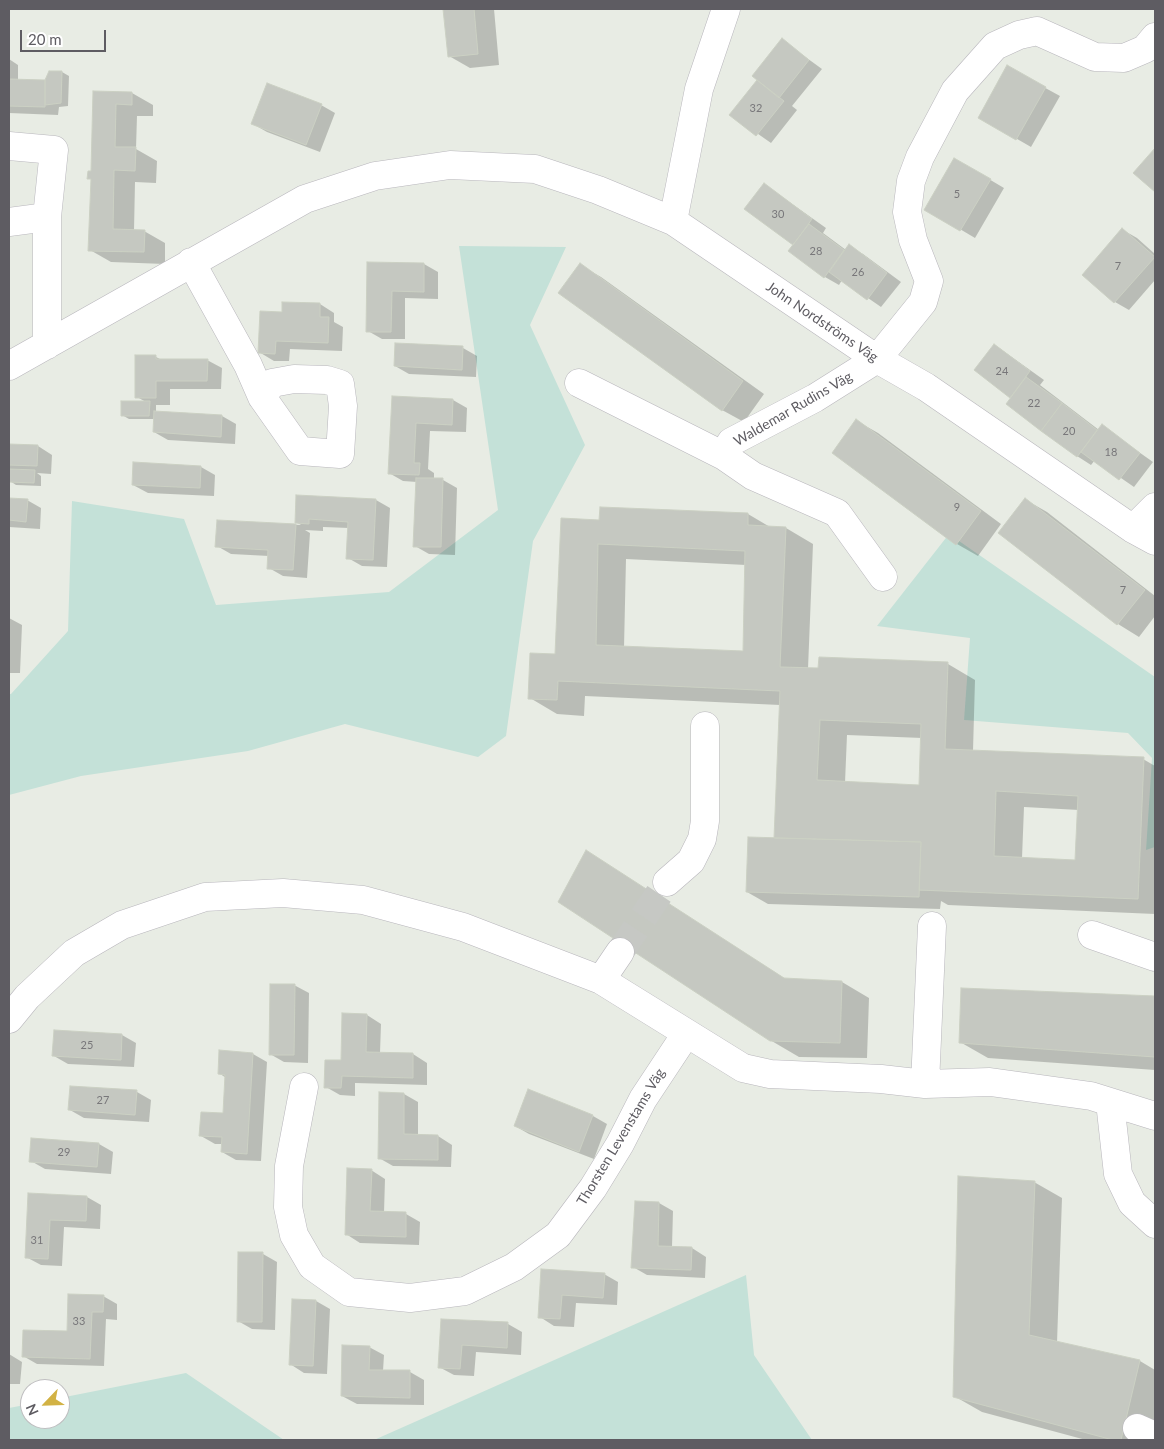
<!DOCTYPE html>
<html>
<head>
<meta charset="utf-8">
<style>
	body { margin:0 }
	#map { position:relative; width:1164px; height:1449px; overflow:hidden; background:#e8ece4; font-family:Lato,sans-serif }
	canvas { display:block }
	.frame { position:absolute; inset:0; border:10px solid #5e5c62; pointer-events:none }
	.north { position:absolute; left:20px; top:1379px; width:50px; height:50px; box-sizing:border-box; background:#fff; border:1px solid #bfbec0; border-radius:50%; rotate:246deg; font-size:14px; font-weight:700; line-height:20px; text-align:center; color:#5e5c62 }
	.north::after { content:''; display:block; margin:auto; width:18px; height:22px; background:#d2b244; clip-path:polygon(50% 0,100% 100%,50% 72%,0 100%) }
	.scale { position:absolute; left:20px; top:30px; width:86px; height:22px; box-sizing:border-box; border:2px solid #5e5c62; border-top:0; padding-left:6px; font-size:15px; line-height:18px; white-space:nowrap; color:#5e5c62; -webkit-text-stroke:4px #fff; paint-order:stroke }
</style>
</head>
<body>
<div id="map">
<canvas width="1164" height="1449"></canvas>
<div class="frame"></div>
<div class="north">N</div>
<div class="scale">20 m</div>
</div>
<script>
const context = document.querySelector('canvas').getContext('2d');
context.lineJoin = 'round';
function fillPath(path, color) {
  context.fillStyle = color;
  context.fill(path, 'evenodd');
}
function poly(rows) {
  const path = new Path2D();
  for (const r of rows) {
    path.moveTo(r[0], r[1]);
    for (let i = 2; i < r.length; i += 2) path.lineTo(r[i], r[i + 1]);
  }
  return path;
}
function stroke(path, color, width, dash) {
  context.strokeStyle = color;
  context.lineWidth = width;
  context.lineCap = dash ? 'butt' : 'round';
  context.setLineDash(dash || []);
  context.stroke(path);
}
function write(font, color, halo, rows, align = 'center') {
  context.font = font + ' Lato,sans-serif';
  context.lineWidth = 4;
  context.setLineDash([]);
  context.textBaseline = 'middle';
  context.strokeStyle = halo;
  context.fillStyle = color;
  for (const [text, x, y, turn = 0] of rows) {
    context.save();
    context.translate(x, y);
    context.rotate((+turn || 0) * Math.PI / 180);
    context.textAlign = isNaN(turn) ? turn : align;
    if (halo) context.strokeText(text, 0, 0);
    context.fillText(text, 0, 0);
    context.restore();
  }
}
fillPath(poly([
	[459,246,566,247,530,325,585,445,533,541,506,736,478,757,345,724,248,751,81,776,9,795,9,694,11,694,68,631,72,501,184,519,216,605,389,592,498,510],
	[949,534,1155,677,1155,847,1146,850,1152,758,1128,733,964,720,970,638,877,626],
	[746,1275,754,1355,812,1440,374,1440],
	[186,1373,284,1440,9,1440,9,1408,30,1404,30,1419,60,1419,60,1398]
]), '#c4e1d8');
fillPath(poly([
	[444,9,494,9,499,65,470,68,449,56],
	[782,40,822,69,792,106,797,110,771,143,731,115,759,80],
	[9,59,18,65,18,81,46,82,50,72,62,72,69,76,68,106,59,107,58,115,9,113],
	[1007,67,1060,96,1031,147,979,117],
	[94,92,132,93,153,105,153,116,137,116,136,149,157,161,156,183,135,182,134,231,144,231,165,243,165,264,111,262,90,250,92,180,89,178,92,172],
	[321,105,335,113,320,152,267,132,253,124],
	[955,159,1004,188,975,238,926,209],
	[764,184,826,228,823,233,846,250,849,246,863,254,901,282,881,307,842,280,839,285,825,277,795,245],
	[1123,230,1137,238,1155,254,1155,280,1129,310,1115,302,1084,275],
	[368,263,424,264,438,272,438,299,405,298,405,339,382,339,368,331],
	[580,265,601,277,764,394,744,422,722,410],
	[283,303,320,304,334,313,334,322,343,327,342,351,290,349,289,361,274,361,259,352,283,313],
	[995,345,1044,380,1040,385,1099,430,1102,426,1153,462,1134,487,1095,460,1091,465,1077,456,1012,397,976,370],
	[463,348,477,356,476,377,409,374,395,366],
	[156,357,162,360,207,360,222,368,221,389,170,389,170,405,156,405,156,412,222,416,236,424,235,444,168,440,154,432,155,419,129,419,122,415,146,402,137,397],
	[393,397,453,400,467,408,466,432,430,431,428,469,434,473,434,479,443,480,457,488,455,555,429,554,415,546,417,482,403,481,389,473],
	[857,421,878,433,1001,524,978,556,957,544],
	[9,445,38,446,52,455,51,474,37,473,41,476,41,486,16,485,10,481],
	[201,467,215,475,214,496,148,493,133,485],
	[298,496,376,500,390,508,387,567,362,566,348,558,349,528,323,527,323,531,305,530,310,533,307,578,283,576,269,568,269,556,231,554,217,546,218,521,301,525,296,522],
	[9,499,27,500,41,508,40,529,9,527],
	[1026,500,1047,512,1155,596,1155,616,1139,637,1118,624,1000,533],
	[748,514,770,527,786,528,813,544,808,669,948,664,975,680,973,751,1143,759,1155,766,1155,914,948,905,941,901,940,909,768,904,747,892,778,839,780,705,585,696,584,716,557,714,530,698,557,655,600,521],
	[626,559,746,565,745,653,624,648],
	[847,735,922,738,921,786,845,783],
	[1024,807,1079,810,1077,861,1022,858],
	[9,618,22,625,20,673,9,673],
	[587,852,787,980,842,982,869,998,867,1058,799,1057,770,1040],
	[294,985,309,993,308,1063,284,1062,270,1054],
	[962,989,1155,998,1155,1070,988,1058,960,1042],
	[367,1015,381,1024,380,1053,413,1054,427,1063,427,1085,355,1083,355,1096,340,1095,326,1087,342,1062],
	[122,1035,136,1043,134,1067,68,1064,54,1056],
	[253,1054,267,1062,261,1161,236,1160,222,1152,222,1144,215,1144,201,1136,224,1114,226,1078,219,1073],
	[529,1091,593,1116,607,1124,594,1159,529,1134,515,1126],
	[137,1092,151,1100,149,1122,84,1118,70,1110],
	[404,1094,418,1102,418,1136,438,1136,452,1145,451,1167,393,1166,379,1158],
	[32,1139,99,1144,113,1152,111,1174,45,1169,31,1161],
	[371,1170,385,1179,384,1213,406,1214,420,1222,419,1245,360,1243,346,1234],
	[1034,1182,1062,1198,1057,1343,1140,1361,1155,1370,1155,1427,1152,1440,1086,1440,982,1412,954,1396],
	[30,1194,87,1197,101,1205,100,1229,64,1227,62,1266,41,1265,26,1257],
	[659,1203,673,1211,672,1247,692,1248,706,1257,705,1278,647,1275,633,1267],
	[263,1254,277,1262,275,1330,252,1329,238,1321],
	[542,1271,604,1274,618,1282,617,1305,576,1303,574,1327,554,1326,540,1317],
	[103,1296,117,1304,117,1320,106,1319,104,1366,37,1364,23,1356,68,1333],
	[316,1301,330,1309,327,1374,304,1373,290,1364],
	[442,1320,508,1324,522,1332,521,1355,476,1352,474,1376,454,1375,439,1367],
	[369,1347,384,1355,383,1371,410,1372,424,1380,424,1405,357,1404,342,1396],
	[9,1354,22,1362,20,1384,9,1384]
]), '#0003');
const building = poly([
	[443,9,474,9,478,54,448,57,443,9],
	[782,38,809,60,779,98,752,76,782,38],
	[1007,65,1046,87,1016,140,978,118,1007,65],
	[49,71,62,71,61,103,45,105,45,80,49,71],
	[9,79,45,80,45,107,9,106,9,79],
	[757,80,784,101,756,136,729,115,757,80],
	[267,83,322,104,306,145,251,124,267,83],
	[93,91,132,92,132,105,116,104,115,147,136,147,135,171,114,170,113,229,145,230,144,252,88,251,91,179,87,179,88,171,91,171,93,91],
	[1155,148,1155,192,1133,173,1155,148],
	[954,158,991,179,960,231,924,210,954,158],
	[764,183,812,219,793,245,744,209,764,183],
	[809,224,844,250,824,278,788,251,809,224],
	[1122,228,1155,257,1114,303,1082,275,1122,228],
	[849,244,887,273,867,300,829,272,849,244],
	[367,262,424,263,424,292,392,291,391,332,366,332,367,262],
	[580,263,743,381,722,411,558,293,580,263],
	[282,302,320,303,320,317,329,317,328,343,276,341,275,354,258,353,260,311,282,312,282,302],
	[395,343,463,346,462,370,394,366,395,343],
	[994,344,1030,371,1010,398,974,370,994,344],
	[135,355,156,355,156,359,208,359,207,381,156,381,156,398,135,398,135,355],
	[1026,377,1062,403,1041,431,1006,404,1026,377],
	[392,396,453,399,452,425,416,423,414,463,420,463,419,475,388,474,392,396],
	[121,401,150,401,149,416,121,416,121,401],
	[1062,403,1097,430,1077,457,1041,431,1062,403],
	[154,411,222,415,221,437,153,432,154,411],
	[856,419,981,511,956,545,832,453,856,419],
	[1102,424,1140,453,1119,480,1081,452,1102,424],
	[9,444,38,445,37,466,9,465,9,444],
	[133,462,201,466,200,488,132,485,133,462],
	[9,469,35,470,34,483,9,482,9,469],
	[416,478,443,478,441,547,413,547,416,478],
	[296,495,376,499,373,560,346,559,348,522,309,519,309,524,295,523,296,495],
	[9,498,28,499,26,522,9,520,9,498],
	[1025,498,1145,590,1117,625,998,533,1025,498],
	[600,507,748,513,748,525,786,527,780,667,818,668,819,657,948,662,945,749,1144,757,1138,899,919,890,921,842,774,838,780,691,558,681,557,700,528,699,530,653,555,654,561,518,599,520,600,507],
	[598,544,745,551,743,651,596,645,598,544],
	[820,720,921,724,919,785,817,780,820,720],
	[996,791,1078,796,1075,860,994,856,996,791],
	[217,520,296,524,293,570,267,569,268,550,215,547,217,520],
	[748,837,921,842,919,897,746,892,748,837],
	[586,850,784,978,842,981,840,1043,770,1041,558,902,586,850],
	[270,984,295,984,294,1055,269,1055,270,984],
	[961,988,1155,996,1155,1057,959,1043,961,988],
	[342,1013,367,1014,366,1052,413,1053,413,1078,342,1076,341,1088,324,1088,325,1060,341,1060,342,1013],
	[54,1030,122,1034,121,1060,52,1056,54,1030],
	[219,1050,253,1053,247,1154,221,1152,222,1137,199,1136,201,1112,223,1113,225,1075,218,1074,219,1050],
	[70,1086,137,1090,135,1115,68,1110,70,1086],
	[528,1089,593,1115,579,1152,514,1126,528,1089],
	[379,1092,404,1093,404,1134,438,1135,438,1160,378,1159,379,1092],
	[31,1138,99,1143,97,1167,29,1162,31,1138],
	[347,1168,372,1169,370,1211,406,1212,406,1237,345,1235,347,1168],
	[958,1176,1035,1181,1029,1335,1140,1360,1121,1440,1113,1440,953,1397,958,1176],
	[28,1193,87,1196,86,1221,50,1220,48,1259,25,1258,28,1193],
	[635,1201,659,1202,658,1246,692,1247,691,1270,631,1268,635,1201],
	[238,1252,263,1252,262,1322,237,1322,238,1252],
	[541,1269,605,1273,603,1298,562,1295,560,1319,538,1318,541,1269],
	[68,1294,104,1295,103,1312,92,1312,90,1359,22,1357,23,1330,67,1331,68,1294],
	[292,1299,316,1300,313,1366,289,1365,292,1299],
	[441,1319,508,1322,507,1348,462,1345,460,1369,438,1368,441,1319],
	[342,1345,370,1346,369,1370,410,1370,410,1398,341,1396,342,1345]
]);
fillPath(building, '#c5c8c1');
stroke(building, '#cbd0c3', 1);
stroke(poly([
	[620,952,667,882]
]), '#c6c8c4', 28, [28, 14]);
const minor = poly([
	[9,146,54,150,47,217,47,345],
	[673,221,699,89,726,9],
	[9,222,47,217],
	[191,262,248,365,262,397,300,451,340,454,343,406,340,384,327,380,294,379,272,383,262,397],
	[9,366,305,199,375,176,450,165,535,169,598,190,673,221,877,359,926,387,1133,529,1155,541],
	[579,383,724,456,731,442,815,398,877,359,923,302,929,281,913,240,907,212,911,181,920,157,955,91,995,46,1019,35,1037,31,1095,57,1124,58,1145,49,1155,37],
	[724,456,753,476,837,513,883,577],
	[1133,529,1155,507],
	[667,882,691,861,702,839,705,821,705,726],
	[1092,935,1155,957],
	[601,980,620,952],
	[9,1019,27,997,74,953,122,925,205,897,283,893,363,900,463,927,601,980,743,1068,770,1074,881,1079,925,1084,990,1082,1091,1096,1155,1116],
	[925,1084,932,926],
	[304,1087,289,1166,288,1207,294,1235,312,1266,349,1292,410,1298,465,1291,514,1267,558,1235,593,1188,620,1144,643,1099,686,1034],
	[1110,1102,1118,1174,1132,1203,1155,1224],
	[1137,1428,1155,1436]
]);
stroke(minor, '#b8b6bc', 29);
stroke(minor, '#fff', 28);
write('11px', '#78777a', null, [
	["32",756,108],
	["5",957,194],
	["30",778,214],
	["28",816,251],
	["7",1118,266],
	["26",858,272],
	["24",1002,371],
	["22",1034,403],
	["20",1069,431],
	["18",1111,452],
	["9",957,507],
	["7",1123,590],
	["25",87,1045],
	["27",103,1100],
	["29",64,1152],
	["31",37,1240],
	["33",79,1321]
]);
write('14px', '#5e5c62', '#fff', [
	["John Nordströms Väg",822,322,34],
	["Waldemar Rudins Väg",793,409,-30],
	["Thorsten Levenstams Väg",621,1137,-59]
]);
</script>
</body>
</html>
